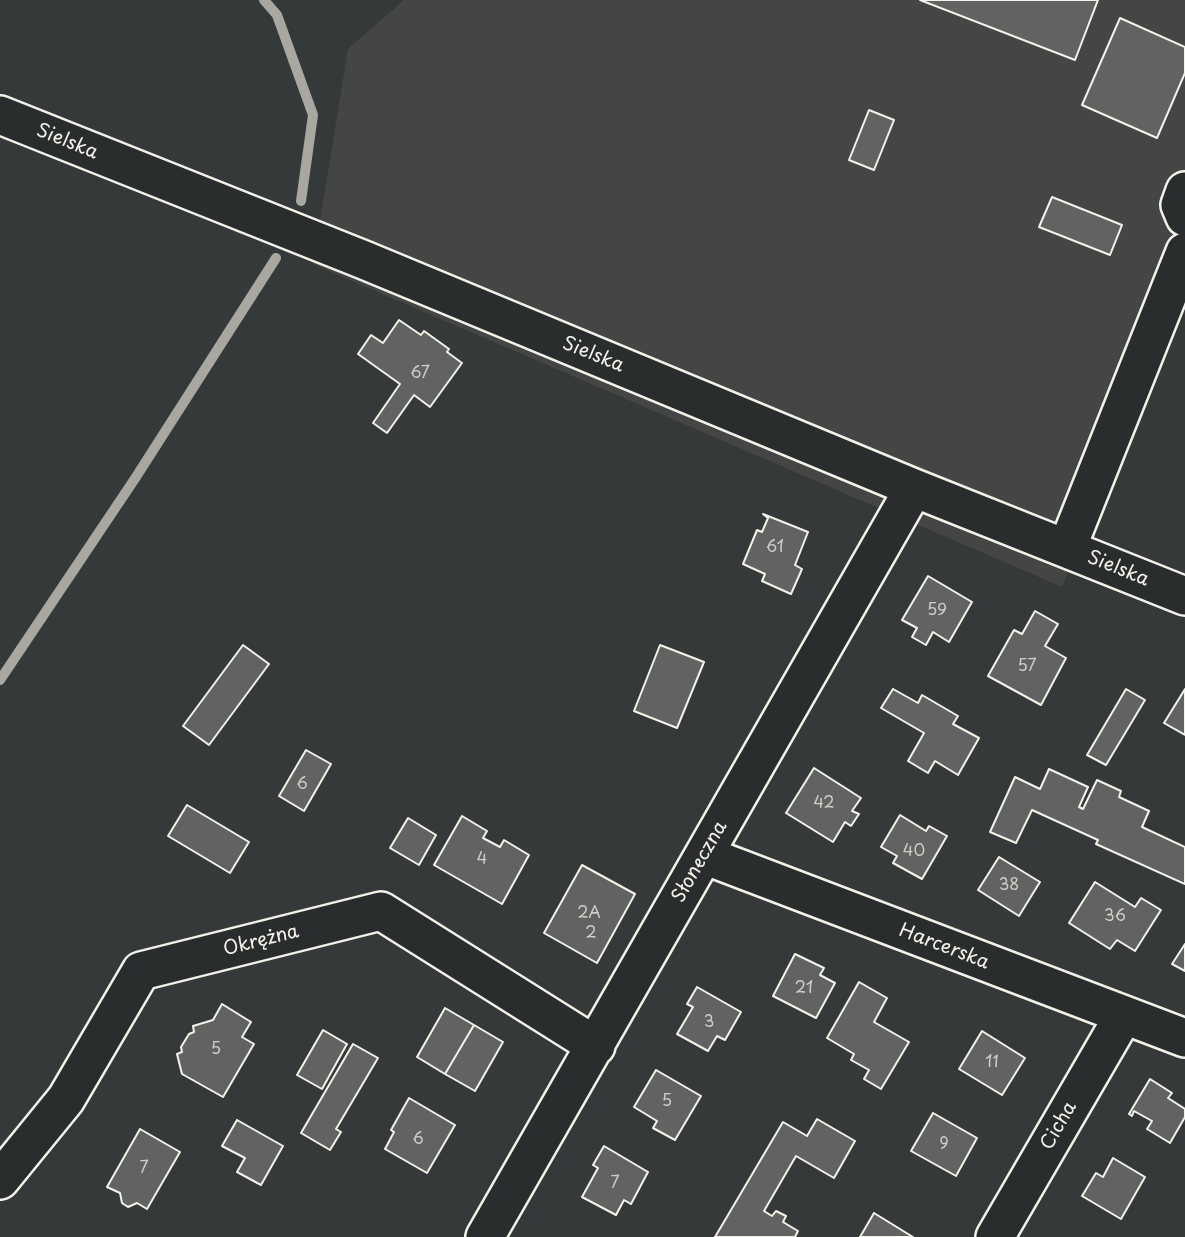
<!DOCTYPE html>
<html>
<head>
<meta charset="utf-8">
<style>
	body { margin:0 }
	canvas { display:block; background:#363939 }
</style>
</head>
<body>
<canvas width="1185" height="1237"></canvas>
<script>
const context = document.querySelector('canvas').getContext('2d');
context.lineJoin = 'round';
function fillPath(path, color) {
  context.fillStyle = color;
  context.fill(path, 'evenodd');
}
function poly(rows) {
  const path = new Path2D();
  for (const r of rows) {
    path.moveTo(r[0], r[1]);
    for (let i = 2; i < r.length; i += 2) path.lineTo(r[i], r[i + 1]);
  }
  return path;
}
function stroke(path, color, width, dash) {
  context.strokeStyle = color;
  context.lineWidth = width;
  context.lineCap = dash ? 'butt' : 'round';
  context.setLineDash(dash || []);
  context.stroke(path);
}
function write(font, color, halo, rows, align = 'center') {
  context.font = font + ' "Playpen Sans",sans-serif';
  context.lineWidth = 5;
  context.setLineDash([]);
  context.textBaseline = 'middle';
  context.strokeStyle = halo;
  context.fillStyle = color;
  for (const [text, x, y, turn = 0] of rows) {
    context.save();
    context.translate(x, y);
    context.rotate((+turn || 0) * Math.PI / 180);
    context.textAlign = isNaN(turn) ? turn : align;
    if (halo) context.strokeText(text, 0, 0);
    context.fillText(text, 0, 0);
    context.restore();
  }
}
fillPath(poly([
	[404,0,1185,0,1185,271,1062,587,313,264,348,49]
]), '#434645');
stroke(poly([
	[264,0,277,15,313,115,301,201],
	[0,680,136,477,276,258]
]), '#a8a7a1', 10);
const building = poly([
	[920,0,1098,0,1075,60,920,0],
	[1120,18,1185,47,1185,73,1157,138,1082,105,1120,18],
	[869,110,894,120,874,170,849,160,869,110],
	[1052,197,1122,225,1110,255,1039,227,1052,197],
	[399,320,421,335,424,331,449,349,447,352,462,363,430,407,414,395,387,433,373,423,400,384,358,354,371,335,383,343,399,320],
	[763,514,808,532,795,565,802,569,791,594,762,581,765,574,743,564,757,530,762,532,768,518,763,514],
	[928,576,972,602,949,642,933,632,926,645,912,637,917,628,902,620,928,576],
	[1035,611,1058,624,1045,646,1066,658,1041,705,988,676,1014,630,1022,634,1035,611],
	[243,645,269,664,209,745,183,726,243,645],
	[660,645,704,662,677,728,634,711,660,645],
	[893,689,918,703,922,695,958,716,953,724,979,738,958,775,935,761,928,773,908,761,924,733,881,708,893,689],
	[1126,689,1145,700,1106,765,1087,755,1126,689],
	[1185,689,1185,735,1164,723,1185,689],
	[306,750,331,764,304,811,279,796,306,750],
	[814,768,861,798,852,811,859,814,851,826,845,822,833,842,786,813,814,768],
	[1049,769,1088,787,1079,807,1083,809,1097,780,1121,791,1119,797,1149,811,1142,827,1185,847,1185,884,1096,844,1098,840,1032,810,1016,843,990,832,1015,777,1040,789,1049,769],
	[187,805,249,842,230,873,168,836,187,805],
	[900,815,926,831,929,826,947,836,922,879,893,863,897,856,881,847,900,815],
	[462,816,487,831,483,838,500,847,504,840,529,855,502,904,434,865,462,816],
	[408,818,436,835,419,865,390,848,408,818],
	[999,857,1040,882,1019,916,978,890,999,857],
	[582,865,635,894,597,963,544,933,582,865],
	[1095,882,1135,907,1141,898,1161,910,1135,951,1117,940,1110,949,1069,923,1095,882],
	[1185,944,1185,971,1172,964,1185,944],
	[795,954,824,968,820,975,835,983,816,1018,773,996,795,954],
	[859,982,887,998,874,1022,909,1042,881,1089,864,1079,869,1070,851,1060,854,1054,827,1038,859,982],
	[697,987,741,1012,725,1040,717,1036,708,1051,677,1034,693,1007,687,1004,697,987],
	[222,1004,251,1022,242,1037,254,1044,223,1097,182,1074,177,1054,182,1052,181,1047,189,1034,194,1032,193,1026,213,1020,222,1004],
	[445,1008,474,1025,445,1074,417,1057,445,1008],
	[474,1025,503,1042,475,1091,445,1074,474,1025],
	[323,1030,347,1044,322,1089,297,1075,323,1030],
	[982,1031,1025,1058,1002,1095,959,1069,982,1031],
	[353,1044,378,1058,336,1129,341,1132,330,1150,301,1133,353,1044],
	[656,1070,701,1096,675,1140,653,1128,657,1121,634,1107,656,1070],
	[1150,1079,1172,1093,1168,1098,1185,1109,1185,1117,1170,1143,1147,1129,1152,1121,1134,1111,1132,1116,1129,1114,1150,1079],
	[409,1098,455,1125,427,1173,385,1149,394,1132,391,1130,409,1098],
	[933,1113,977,1138,956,1176,911,1151,933,1113],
	[817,1119,855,1141,834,1178,796,1156,764,1211,772,1216,776,1211,786,1216,783,1222,798,1231,795,1237,715,1237,783,1122,807,1136,817,1119],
	[237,1120,283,1146,261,1185,237,1172,245,1158,222,1146,237,1120],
	[140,1129,180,1152,147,1209,137,1203,128,1207,122,1203,120,1193,107,1187,140,1129],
	[604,1146,648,1172,631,1204,624,1200,616,1215,582,1197,598,1168,593,1165,604,1146],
	[1113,1158,1145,1177,1121,1219,1082,1196,1096,1173,1103,1177,1113,1158],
	[874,1213,913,1237,860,1237,874,1213]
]);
fillPath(building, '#616362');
stroke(building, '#f4f1e8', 2);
const minor = poly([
	[0,115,364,260,914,488,1185,596],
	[1185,191,1180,205,1185,217],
	[1067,548,1185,252],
	[704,855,1185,1038],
	[0,1180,66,1099,141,971,381,911,596,1046],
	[485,1237,914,488],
	[995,1237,1124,1015]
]);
stroke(minor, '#f4f1e8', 42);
stroke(minor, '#2a2d2e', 37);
write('16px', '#cfcec6', null, [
	["67",420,374],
	["61",775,548],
	["59",937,611],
	["57",1027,667],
	["6",302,785],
	["42",824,804],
	["40",914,852],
	["4",482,860],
	["38",1009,886],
	["2A",589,914],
	["36",1115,917],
	["2",591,934],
	["21",804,989],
	["3",709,1023],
	["5",216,1050],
	["11",992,1063],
	["5",667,1102],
	["6",418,1140],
	["9",944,1145],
	["7",144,1169],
	["7",615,1184]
]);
write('19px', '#f4f1e8', '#2a2d2e', [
	["Sielska",67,142,22],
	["Sielska",593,355,22],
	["Sielska",1118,569,22],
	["Słoneczna",700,862,-60],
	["Okrężna",261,941,-14],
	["Harcerska",944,947,21],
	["Cicha",1059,1126,-60]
]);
</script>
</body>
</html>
